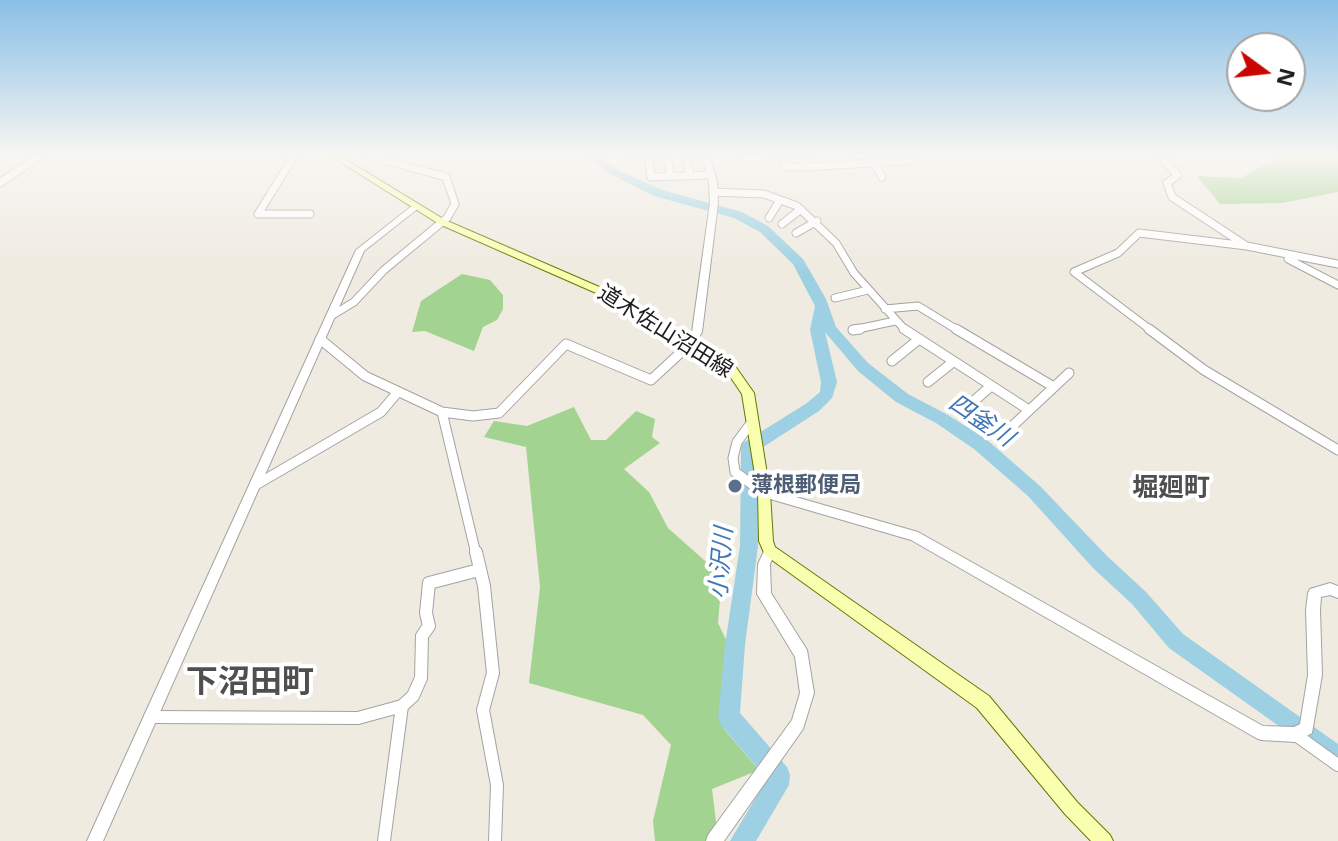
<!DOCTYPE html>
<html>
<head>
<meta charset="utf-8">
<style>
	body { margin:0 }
	#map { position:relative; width:1338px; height:841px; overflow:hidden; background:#efebe1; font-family:"Noto Sans",sans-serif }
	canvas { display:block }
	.north { position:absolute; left:1226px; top:32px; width:80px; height:80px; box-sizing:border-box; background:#fff; border:2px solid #a4a4a4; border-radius:50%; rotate:105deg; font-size:22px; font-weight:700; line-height:32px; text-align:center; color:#1c1c1c }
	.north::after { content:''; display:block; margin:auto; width:28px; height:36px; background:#c90600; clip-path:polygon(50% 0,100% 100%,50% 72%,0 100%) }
</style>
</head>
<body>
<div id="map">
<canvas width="1338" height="841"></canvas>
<div class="north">N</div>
</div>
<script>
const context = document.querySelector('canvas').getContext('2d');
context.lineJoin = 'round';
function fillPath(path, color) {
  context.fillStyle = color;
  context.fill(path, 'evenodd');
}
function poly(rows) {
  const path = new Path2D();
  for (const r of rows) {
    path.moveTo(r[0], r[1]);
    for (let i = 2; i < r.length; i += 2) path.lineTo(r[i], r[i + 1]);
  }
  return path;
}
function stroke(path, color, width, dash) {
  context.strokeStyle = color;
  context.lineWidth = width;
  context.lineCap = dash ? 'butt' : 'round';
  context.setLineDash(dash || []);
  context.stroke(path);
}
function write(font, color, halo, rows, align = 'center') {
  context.font = font + ' "Noto Sans","Noto Sans JP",sans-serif';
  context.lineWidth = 8;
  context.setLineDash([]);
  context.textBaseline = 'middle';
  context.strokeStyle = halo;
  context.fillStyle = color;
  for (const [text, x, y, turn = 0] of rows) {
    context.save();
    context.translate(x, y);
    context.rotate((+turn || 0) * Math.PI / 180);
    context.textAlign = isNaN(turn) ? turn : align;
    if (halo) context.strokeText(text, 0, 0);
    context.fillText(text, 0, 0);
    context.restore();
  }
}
fillPath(poly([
	[1282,156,1338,156,1338,192,1282,203,1220,204,1197,176,1241,178],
	[462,274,490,280,503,295,503,309,497,320,483,327,474,351,425,331,412,332,421,301],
	[574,407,591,440,606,440,636,411,655,419,652,437,660,443,624,469,649,492,668,528,722,576,718,623,735,658,724,729,759,770,712,789,717,830,715,841,655,841,653,821,671,745,643,715,529,683,540,587,526,447,484,437,494,421,527,426]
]), '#a3d391');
fillPath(poly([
	[585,156,598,156,622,172,662,190,742,212,768,226,803,259,826,299,836,327,868,363,908,394,948,415,986,439,1040,486,1107,556,1146,592,1183,634,1338,744,1338,768,1169,648,1132,604,1093,568,1028,496,974,449,936,423,896,402,858,371,825,332,837,382,832,398,819,411,757,451,758,546,745,645,740,713,787,767,790,775,789,785,756,841,730,841,767,779,721,725,718,717,725,645,740,546,741,448,743,443,807,403,820,392,821,382,810,330,815,306,793,264,760,232,734,218,654,196,614,176,585,156]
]), '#9cd0e2');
const minorFar2 = poly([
	[631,156,631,161],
	[648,156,651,177,711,175],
	[667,156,670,176],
	[686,156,690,176],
	[781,156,786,167,808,167],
	[802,156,808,167,913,160],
	[1159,156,1178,175,1167,183,1172,197,1245,245],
	[743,157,769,156],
	[874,163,882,177],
	[0,183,39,156],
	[713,192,764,194,797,206,836,243,854,273,906,331],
	[258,214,294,156],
	[258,214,310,214],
	[769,218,780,200],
	[782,224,801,209],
	[796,233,817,221],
	[1288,259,1338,285],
	[835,298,868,290],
	[885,309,918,306,959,331],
	[331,316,354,302,384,270,447,218,455,204,446,177,370,156],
	[853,330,895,321],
	[1152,331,1074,272,1118,253,1139,233,1247,246,1338,264]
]);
const minorFar1 = poly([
	[904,329,1029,410],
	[956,329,1054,387],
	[1149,329,1204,370,1338,450],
	[853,330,860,329],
	[320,339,365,376,442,412,476,554],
	[892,361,918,340],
	[928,382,953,362],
	[967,407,991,386],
	[442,412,473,416,499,413,566,344,651,380,690,344],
	[752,422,737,442,733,458,735,472,764,493],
	[1005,433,1069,373],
	[254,486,381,412,397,393]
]);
const minor = poly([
	[476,552,484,586,493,673,483,710,497,785,495,841],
	[150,717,358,718,402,706,413,696,421,678,422,636,429,626,426,613,429,583,479,570],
	[1296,735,1338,765],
	[384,841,402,706]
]);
const tertiary = poly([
	[702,156,710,156,717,182,718,203,702,332,694,346,690,348,685,344,692,332,710,203,709,182,702,156],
	[413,205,419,205,420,207,364,251,103,841,87,841,356,250,413,205],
	[764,488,918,532,1263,726,1294,727,1300,724,1308,675,1306,610,1308,593,1310,589,1330,583,1338,586,1338,598,1330,595,1321,597,1320,610,1322,675,1312,733,1296,742,1261,740,1256,738,911,540,760,496,758,493,760,490,764,488],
	[770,545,774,547,776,551,770,564,771,593,807,650,814,693,803,729,724,841,706,841,708,835,792,720,800,693,795,657,757,594,758,564,766,547,770,545]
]);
const secondary = poly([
	[331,156,340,156,445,220,620,296,735,366,754,393,770,493,773,541,775,547,989,696,1077,802,1110,835,1113,841,1091,841,1065,814,977,708,765,555,759,541,758,493,742,394,727,372,612,300,439,224,331,156]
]);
stroke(minorFar2, '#a3a3a3', 9);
stroke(minorFar1, '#a3a3a3', 11);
stroke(minor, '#a3a3a3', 14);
stroke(tertiary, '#a3a3a3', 2);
stroke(secondary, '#677700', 2);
stroke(minorFar2, '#fff', 7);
stroke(minorFar1, '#fff', 9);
stroke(minor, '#fff', 12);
fillPath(tertiary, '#fff');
fillPath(secondary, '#f9ffaf');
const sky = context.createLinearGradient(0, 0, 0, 273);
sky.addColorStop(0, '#89bfe6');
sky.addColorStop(0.57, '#f8f6f2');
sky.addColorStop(1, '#f8f6f200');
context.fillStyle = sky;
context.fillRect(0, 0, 1338, 273);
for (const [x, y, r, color] of [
	[735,486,8,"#5c6f8a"]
]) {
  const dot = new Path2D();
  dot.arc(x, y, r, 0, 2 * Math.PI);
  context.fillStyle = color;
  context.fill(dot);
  stroke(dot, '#fff', 3);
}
write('22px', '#1c1c1c', '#fff', [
	["道木佐山沼田線",665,332,32]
]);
write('bold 22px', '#4e5e75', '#fff', [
	["薄根郵便局",751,486]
], 'left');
write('italic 24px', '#4077b5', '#fff', [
	["四釜川",981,421,34],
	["小沢川",722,563,-85]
]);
write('bold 26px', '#4f4f4f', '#fff', [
	["堀廻町",1171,489]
]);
write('bold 32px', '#4f4f4f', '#fff', [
	["下沼田町",250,683]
]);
</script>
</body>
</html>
